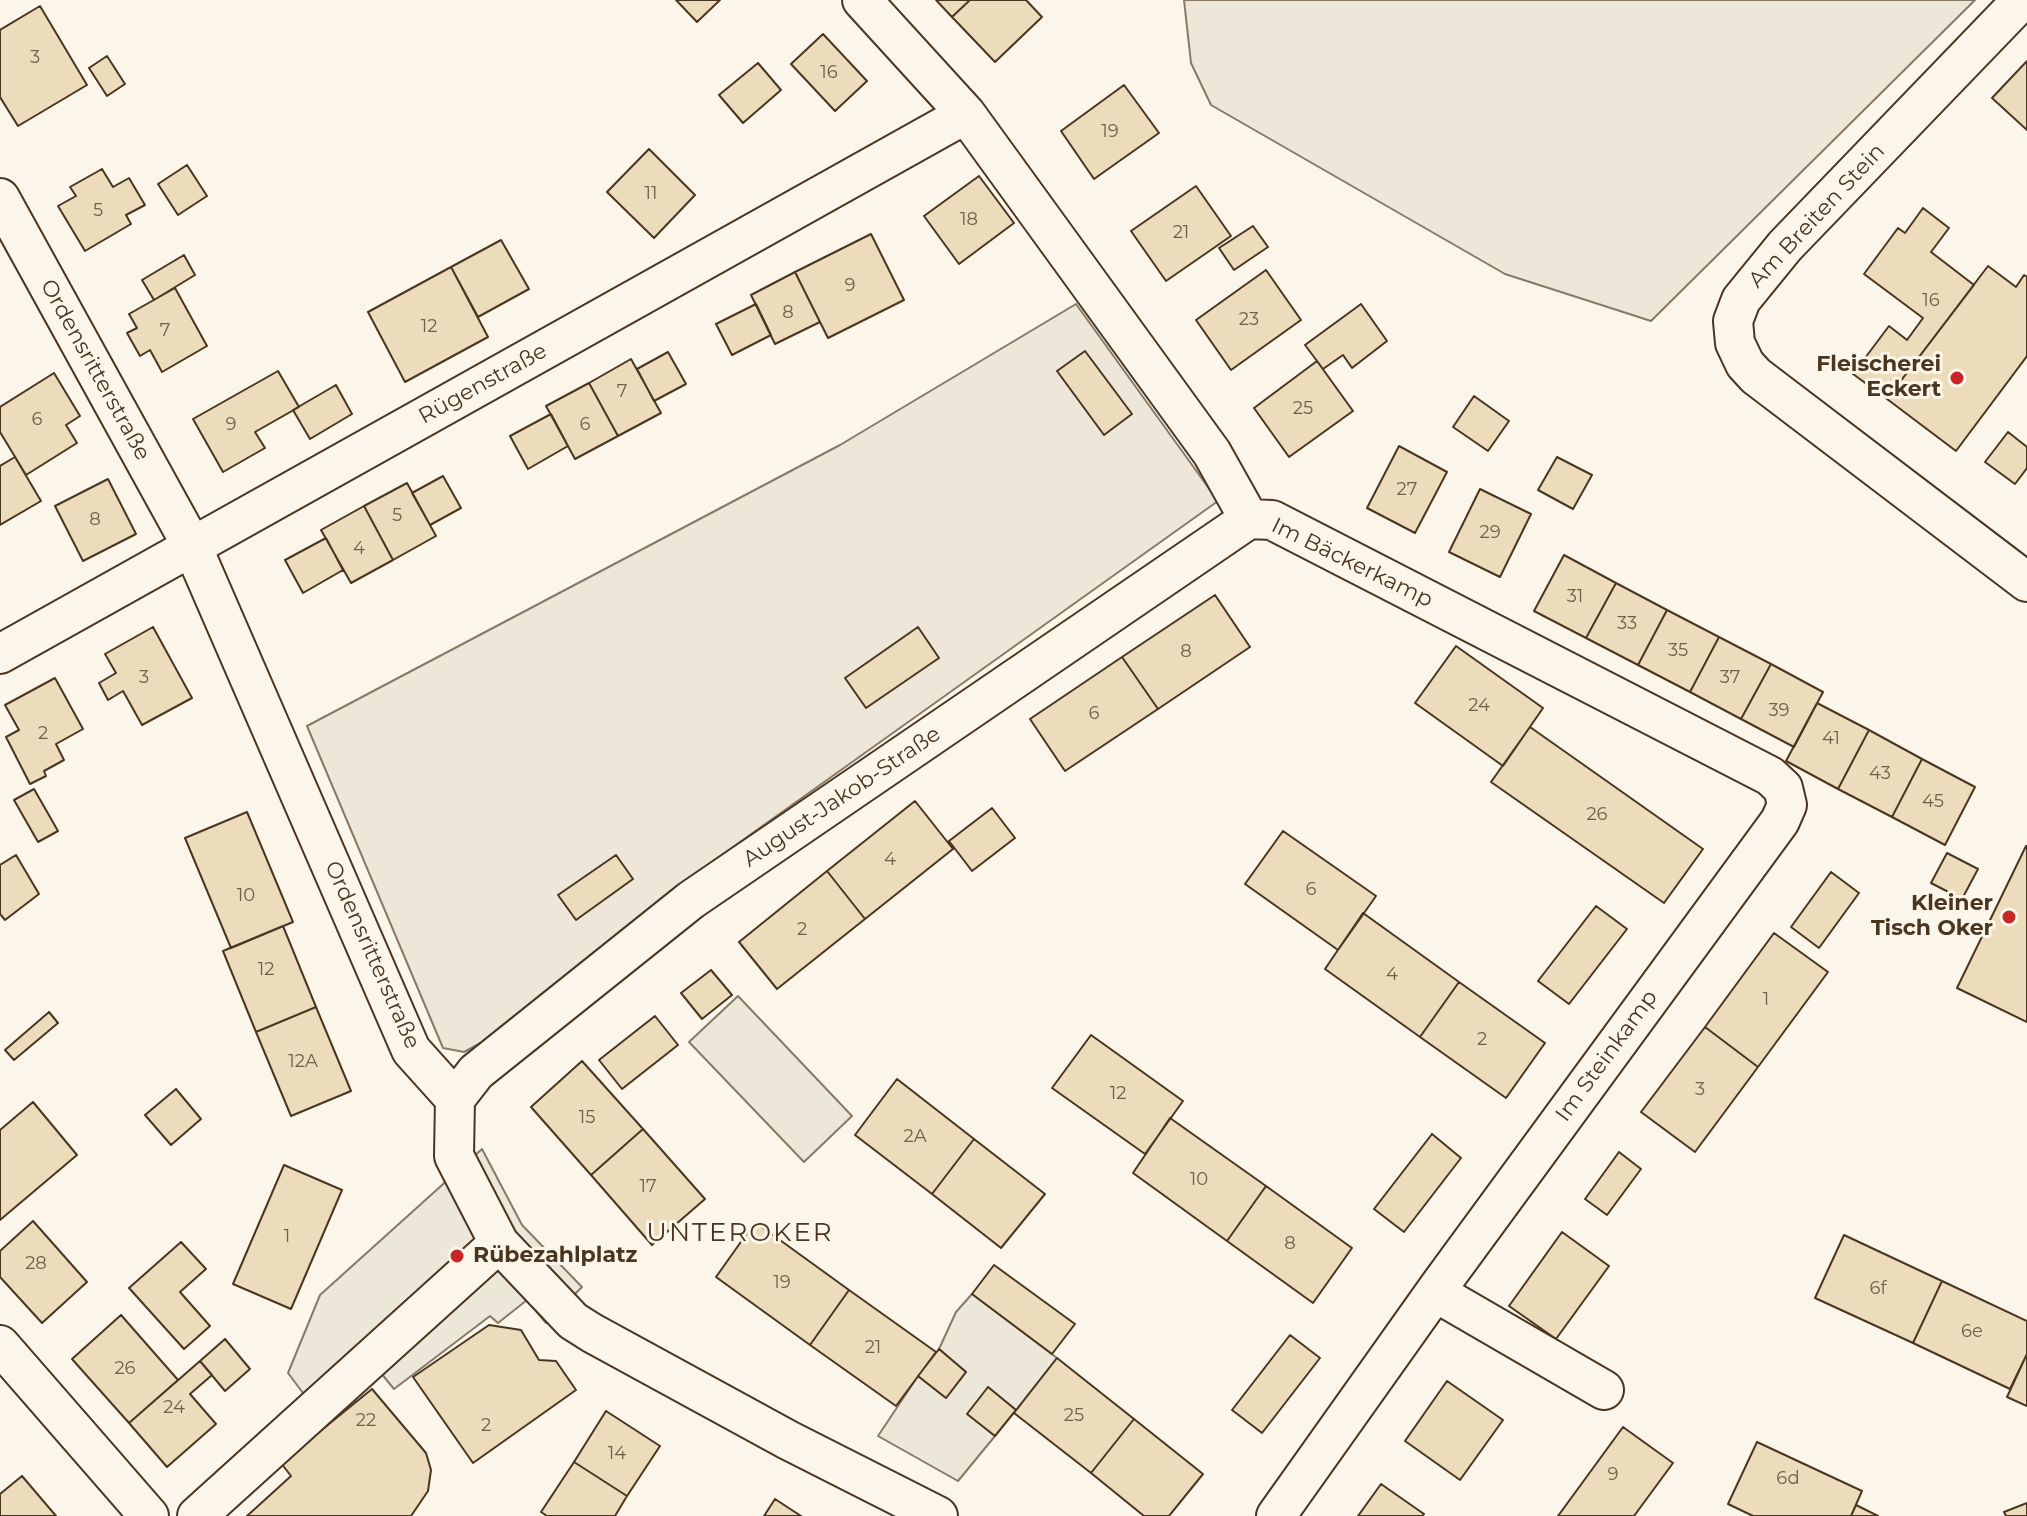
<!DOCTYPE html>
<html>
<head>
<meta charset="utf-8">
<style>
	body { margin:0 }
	canvas { display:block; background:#fbf6e9 }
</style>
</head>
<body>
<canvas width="2027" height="1516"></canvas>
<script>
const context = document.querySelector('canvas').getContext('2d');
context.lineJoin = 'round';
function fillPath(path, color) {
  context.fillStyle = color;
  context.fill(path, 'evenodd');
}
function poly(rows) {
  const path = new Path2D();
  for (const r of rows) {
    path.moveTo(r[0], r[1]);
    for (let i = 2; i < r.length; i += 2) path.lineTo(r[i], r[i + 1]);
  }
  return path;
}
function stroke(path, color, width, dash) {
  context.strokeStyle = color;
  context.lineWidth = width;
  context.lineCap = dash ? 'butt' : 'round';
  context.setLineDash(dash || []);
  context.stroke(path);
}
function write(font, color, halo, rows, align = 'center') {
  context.font = font + ' Montserrat,sans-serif';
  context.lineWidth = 6;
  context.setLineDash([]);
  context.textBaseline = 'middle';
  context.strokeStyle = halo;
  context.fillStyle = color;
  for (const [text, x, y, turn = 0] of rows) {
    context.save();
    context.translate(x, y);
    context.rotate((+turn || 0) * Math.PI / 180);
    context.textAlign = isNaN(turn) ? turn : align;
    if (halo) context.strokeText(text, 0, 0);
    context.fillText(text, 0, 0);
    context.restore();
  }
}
const green = poly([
	[1184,0,1975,0,1651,321,1505,274,1211,105,1191,63,1184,0],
	[1076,304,1218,501,677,887,488,1039,464,1052,443,1048,307,726,840,445,1076,304]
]);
fillPath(green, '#ede6d9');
stroke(green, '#887966', 2);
const parking = poly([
	[738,996,852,1116,804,1162,689,1042,738,996],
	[482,1149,522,1225,582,1287,546,1323,527,1300,498,1323,490,1316,394,1389,376,1367,321,1417,288,1373,320,1295,482,1149],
	[972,1294,1057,1358,1016,1410,989,1388,968,1414,995,1436,958,1481,878,1436,918,1376,946,1398,966,1372,939,1349,956,1312,972,1294]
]);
fillPath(parking, '#ede7d9');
stroke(parking, '#887966', 2);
const building = poly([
	[676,0,720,0,697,22,676,0],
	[936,0,970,0,952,17,936,0],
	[970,0,1026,0,1042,17,995,62,952,17,970,0],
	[40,6,87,85,18,126,0,97,0,30,40,6],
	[823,34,867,81,835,111,791,64,823,34],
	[107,56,125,84,107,96,89,68,107,56],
	[2027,61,2027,130,1992,98,2027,61],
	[758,63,781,90,743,123,719,95,758,63],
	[1124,85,1159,133,1094,179,1061,131,1124,85],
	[649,149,695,195,654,238,607,192,649,149],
	[187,165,207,196,178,215,158,184,187,165],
	[102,169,113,187,129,178,145,205,126,215,131,224,85,251,58,206,76,196,70,187,102,169],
	[979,176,1014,223,959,264,924,216,979,176],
	[1196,186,1231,236,1166,281,1131,231,1196,186],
	[1923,208,1949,228,1931,252,1974,285,1887,399,1853,374,1889,326,1907,340,1923,318,1864,274,1898,228,1905,233,1923,208],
	[1253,226,1268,247,1234,270,1219,248,1253,226],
	[871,234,904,300,828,338,795,272,871,234],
	[501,240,529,289,478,317,451,267,501,240],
	[184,255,195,275,154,300,142,280,184,255],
	[1988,266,2016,287,2024,275,2027,277,2027,356,1956,451,1887,399,1988,266],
	[451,267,488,337,405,382,368,312,451,267],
	[1266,270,1301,320,1231,370,1196,320,1266,270],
	[795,272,820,322,775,344,751,295,795,272],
	[175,288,207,346,162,372,150,350,140,356,127,333,137,328,129,314,175,288],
	[756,304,771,335,732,355,716,324,756,304],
	[1361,304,1387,341,1352,368,1343,355,1323,369,1305,345,1361,304],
	[1085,351,1132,414,1104,435,1057,371,1085,351],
	[668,352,686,384,654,401,637,369,668,352],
	[631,359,661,413,618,436,589,383,631,359],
	[1317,361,1353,411,1289,457,1254,408,1317,361],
	[278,371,299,407,255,432,265,448,223,472,193,419,278,371],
	[54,373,80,416,66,425,77,443,26,475,0,432,0,407,54,373],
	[589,383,618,436,575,459,546,406,589,383],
	[336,385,352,414,310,439,293,410,336,385],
	[1474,396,1509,421,1488,451,1453,427,1474,396],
	[551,414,568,446,528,469,510,436,551,414],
	[2008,432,2027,447,2027,468,2015,484,1985,462,2008,432],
	[1399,446,1447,472,1415,533,1367,508,1399,446],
	[15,457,41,501,0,525,0,466,15,457],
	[1557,457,1592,475,1573,509,1538,490,1557,457],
	[443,476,461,508,430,525,412,493,443,476],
	[108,479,136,534,83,561,55,506,108,479],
	[407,483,436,536,393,560,364,506,407,483],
	[1480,489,1531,514,1500,577,1449,552,1480,489],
	[364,506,393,560,351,583,321,530,364,506],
	[326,538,343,570,303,593,285,560,326,538],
	[1564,555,1616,583,1586,638,1534,611,1564,555],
	[1616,583,1667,610,1638,665,1586,638,1616,583],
	[1215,595,1250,647,1158,709,1122,657,1215,595],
	[1667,610,1719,637,1690,692,1638,665,1667,610],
	[153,627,192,698,142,725,123,691,108,700,99,683,116,673,105,654,153,627],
	[918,627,939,658,866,708,845,678,918,627],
	[1719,637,1771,664,1741,719,1690,692,1719,637],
	[1456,646,1543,708,1503,766,1415,703,1456,646],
	[1122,657,1158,709,1065,771,1030,719,1122,657],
	[1771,664,1823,692,1794,747,1741,719,1771,664],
	[55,678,83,729,56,744,64,760,44,771,46,776,30,784,6,737,19,730,5,705,55,678],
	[1817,703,1869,730,1838,789,1786,761,1817,703],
	[1530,727,1703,849,1664,903,1491,782,1530,727],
	[1869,730,1922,759,1892,817,1838,789,1869,730],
	[1922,759,1975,787,1945,845,1892,817,1922,759],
	[34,789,58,831,38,842,14,800,34,789],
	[915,801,953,849,865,919,827,871,915,801],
	[992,808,1015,838,972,871,949,841,992,808],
	[247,812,293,922,231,948,185,838,247,812],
	[1283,831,1376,896,1338,950,1245,884,1283,831],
	[2026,846,2027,846,2027,1022,1957,988,2026,846],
	[1947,853,1978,869,1962,899,1931,883,1947,853],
	[16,855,39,894,5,920,0,914,0,865,16,855],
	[616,855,633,879,576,920,558,895,616,855],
	[827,871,865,919,777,989,739,942,827,871],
	[1831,872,1859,893,1819,948,1791,927,1831,872],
	[1596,906,1627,929,1569,1004,1538,981,1596,906],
	[1363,913,1459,982,1420,1037,1325,969,1363,913],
	[283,926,316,1007,256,1032,223,951,283,926],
	[1774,933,1828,972,1758,1067,1705,1027,1774,933],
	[711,970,732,995,702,1019,681,993,711,970],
	[1459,982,1545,1043,1506,1098,1420,1037,1459,982],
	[316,1007,351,1091,291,1116,256,1032,316,1007],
	[49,1012,58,1023,14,1060,5,1050,49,1012],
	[655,1016,678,1045,622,1089,599,1060,655,1016],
	[1705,1027,1758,1067,1695,1152,1641,1112,1705,1027],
	[1091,1035,1183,1101,1145,1154,1052,1088,1091,1035],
	[582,1061,643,1129,591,1175,531,1107,582,1061],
	[897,1079,974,1139,932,1194,855,1135,897,1079],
	[176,1089,201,1119,171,1145,145,1115,176,1089],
	[33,1102,77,1155,0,1220,0,1130,33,1102],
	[1170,1118,1266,1186,1227,1241,1133,1173,1170,1118],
	[643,1129,705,1199,652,1245,591,1175,643,1129],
	[1432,1134,1461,1158,1404,1232,1374,1209,1432,1134],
	[974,1139,1045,1194,1001,1248,932,1194,974,1139],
	[1619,1152,1641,1169,1607,1215,1585,1199,1619,1152],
	[284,1165,342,1190,291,1309,233,1284,284,1165],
	[1266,1186,1352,1248,1313,1303,1227,1241,1266,1186],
	[33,1221,87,1282,42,1323,0,1277,0,1251,33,1221],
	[755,1222,849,1290,810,1345,716,1277,755,1222],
	[1562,1232,1609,1266,1556,1339,1509,1306,1562,1232],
	[1844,1235,1942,1281,1913,1343,1815,1298,1844,1235],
	[181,1242,206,1269,180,1292,210,1326,184,1349,129,1288,181,1242],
	[994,1265,1075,1324,1052,1354,972,1294,994,1265],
	[1942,1281,2027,1321,2027,1354,2010,1389,1913,1343,1942,1281],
	[849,1290,936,1352,896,1406,810,1345,849,1290],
	[121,1315,178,1380,129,1423,72,1359,121,1315],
	[489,1325,521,1330,539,1360,556,1361,576,1390,473,1463,413,1377,489,1325],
	[1290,1335,1320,1358,1262,1433,1232,1410,1290,1335],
	[225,1339,250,1369,225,1391,200,1361,225,1339],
	[939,1349,966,1372,946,1398,918,1376,939,1349],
	[2027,1354,2027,1406,2007,1397,2027,1354],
	[1057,1358,1134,1419,1091,1473,1014,1413,1057,1358],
	[200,1361,212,1375,190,1394,216,1424,167,1467,129,1423,200,1361],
	[1447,1381,1503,1420,1460,1480,1405,1441,1447,1381],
	[988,1387,1016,1410,995,1436,967,1414,988,1387],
	[372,1389,426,1453,431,1470,428,1491,411,1516,247,1516,291,1476,281,1463,372,1389],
	[606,1411,660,1446,627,1496,574,1462,606,1411],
	[1134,1419,1203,1474,1169,1516,1144,1516,1091,1473,1134,1419],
	[1623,1427,1673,1463,1634,1516,1558,1516,1623,1427],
	[1757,1442,1862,1491,1851,1516,1753,1516,1728,1504,1757,1442],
	[574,1462,627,1496,615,1516,547,1516,541,1512,574,1462],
	[22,1476,56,1516,0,1516,0,1494,22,1476],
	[1381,1484,1424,1514,1422,1516,1358,1516,1381,1484],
	[775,1499,801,1516,764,1516,775,1499],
	[2027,1503,2027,1516,2006,1516,2004,1512,2027,1503],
	[1856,1505,1878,1516,1851,1516,1856,1505]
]);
fillPath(building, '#ecdcbc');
stroke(building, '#4a3520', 2);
const street = poly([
	[862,0,966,114,1212,453,1249,519],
	[2022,0,1785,246,1741,300,1733,321,1735,343,1745,364,1756,376,2027,582],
	[0,198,192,546,411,1050,455,1099,454,1156,499,1243,573,1321,592,1333,788,1440,938,1516],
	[1249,519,1272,520,1770,776,1783,788,1787,805,1780,821,1440,1285,1276,1516],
	[0,654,966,114],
	[455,1099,476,1072,691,900,1249,519],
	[1435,1292,1604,1390],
	[0,1345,149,1516],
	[197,1516,499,1243]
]);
stroke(street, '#4a3520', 42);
stroke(street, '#fbf6e9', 38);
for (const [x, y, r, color] of [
	[1957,378,8,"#c62828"],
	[2009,917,8,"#c62828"],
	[457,1256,8,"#c62828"]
]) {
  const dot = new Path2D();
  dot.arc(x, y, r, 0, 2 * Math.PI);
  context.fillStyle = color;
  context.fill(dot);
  stroke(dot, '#fbf6e9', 3);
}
write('18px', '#725f47', null, [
	["3",35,58],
	["16",829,73],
	["19",1110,132],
	["11",651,194],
	["5",98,211],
	["18",969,220],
	["21",1181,233],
	["9",850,286],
	["16",1931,301],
	["8",788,313],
	["23",1249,320],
	["12",429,327],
	["7",165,331],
	["7",622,392],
	["25",1303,409],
	["6",37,420],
	["9",231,425],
	["6",585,425],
	["27",1407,490],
	["5",397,516],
	["8",95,520],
	["29",1490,533],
	["4",359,549],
	["31",1575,597],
	["33",1627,624],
	["35",1678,651],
	["8",1186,652],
	["3",144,678],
	["37",1730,678],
	["24",1479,706],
	["39",1779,711],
	["6",1094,714],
	["2",43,734],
	["41",1831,739],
	["43",1880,774],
	["45",1933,802],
	["26",1597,815],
	["4",890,860],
	["6",1311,890],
	["10",246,896],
	["2",802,930],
	["12",266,970],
	["4",1392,975],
	["1",1766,1000],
	["2",1482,1040],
	["12A",303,1062],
	["3",1700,1090],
	["12",1118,1094],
	["15",587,1118],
	["2A",915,1137],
	["10",1199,1180],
	["17",648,1187],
	["1",287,1237],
	["8",1290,1244],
	["28",36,1264],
	["19",782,1283],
	["6f",1878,1289],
	["6e",1972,1332],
	["21",873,1348],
	["26",125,1369],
	["24",174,1408],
	["25",1074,1416],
	["22",366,1421],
	["2",486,1426],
	["14",617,1454],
	["9",1613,1475],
	["6d",1788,1479]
]);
write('22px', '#4a3520', '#fbf6e9', [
	["Am Breiten Stein",1817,216,-47],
	["Ordensritterstraße",95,370,61],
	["Rügenstraße",483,384,-29],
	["Im Bäckerkamp",1352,563,26],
	["August-Jakob-Straße",842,797,-34],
	["Ordensritterstraße",372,955,66],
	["Im Steinkamp",1607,1056,-54]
]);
write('bold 22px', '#4a3520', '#fbf6e9', [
	["Fleischerei",1941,365],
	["Eckert",1941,390],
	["Kleiner",1993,904],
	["Tisch Oker",1993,929],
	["Rübezahlplatz",473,1256,"left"]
], 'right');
context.letterSpacing = '2px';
write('26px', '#4a3520', '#fbf6e9', [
	["UNTEROKER",740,1233]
]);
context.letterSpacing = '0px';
</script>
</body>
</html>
